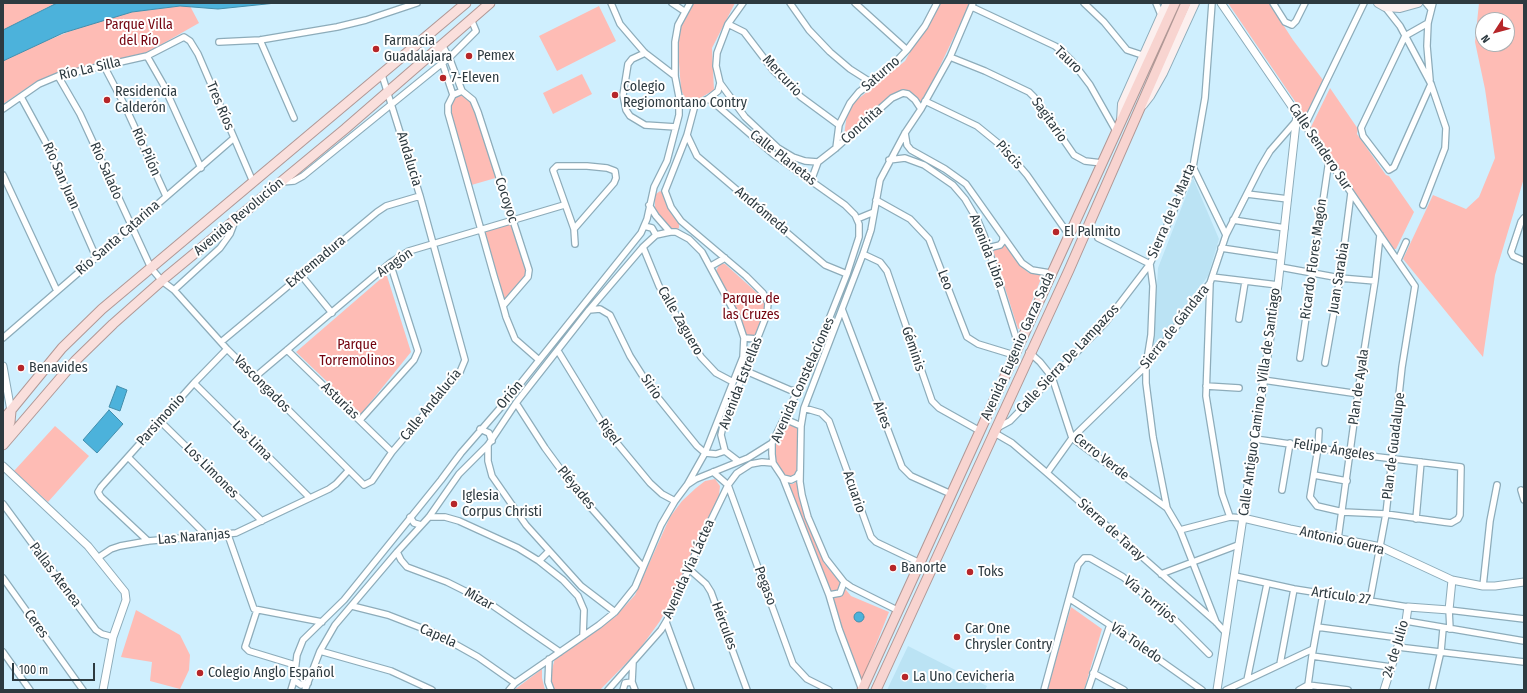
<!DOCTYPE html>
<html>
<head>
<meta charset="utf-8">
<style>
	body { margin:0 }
	#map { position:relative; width:1527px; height:693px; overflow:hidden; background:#cfeffe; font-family:"Fira Sans Condensed",sans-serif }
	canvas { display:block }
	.frame { position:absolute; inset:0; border:4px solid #2d3a40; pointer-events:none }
	.north { position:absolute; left:1475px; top:12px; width:40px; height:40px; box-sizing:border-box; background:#fff; border:1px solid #abb0b3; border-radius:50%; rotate:234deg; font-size:11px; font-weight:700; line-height:16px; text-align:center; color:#2d3a40 }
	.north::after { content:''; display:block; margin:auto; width:14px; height:18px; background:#b62629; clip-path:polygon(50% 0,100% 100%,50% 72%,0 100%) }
	.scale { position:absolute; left:12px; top:663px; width:83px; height:18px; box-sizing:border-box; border:2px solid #2d3a40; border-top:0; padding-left:5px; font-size:12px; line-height:14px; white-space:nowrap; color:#2d3a40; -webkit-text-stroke:3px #fff; paint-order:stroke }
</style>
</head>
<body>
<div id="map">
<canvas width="1527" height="693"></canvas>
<div class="frame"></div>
<div class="north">N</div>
<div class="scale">100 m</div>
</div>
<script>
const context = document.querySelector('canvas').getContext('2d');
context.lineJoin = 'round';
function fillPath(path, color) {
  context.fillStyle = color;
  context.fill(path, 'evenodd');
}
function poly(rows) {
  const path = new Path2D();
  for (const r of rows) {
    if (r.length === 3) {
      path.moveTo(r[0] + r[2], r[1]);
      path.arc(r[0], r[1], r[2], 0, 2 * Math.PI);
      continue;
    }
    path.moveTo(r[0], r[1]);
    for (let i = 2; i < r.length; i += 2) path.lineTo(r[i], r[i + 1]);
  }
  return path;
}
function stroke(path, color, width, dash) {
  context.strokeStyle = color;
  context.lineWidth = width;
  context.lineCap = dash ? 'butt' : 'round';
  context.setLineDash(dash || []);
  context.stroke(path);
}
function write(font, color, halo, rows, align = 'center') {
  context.font = font + ' "Fira Sans Condensed",sans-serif';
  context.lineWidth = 4;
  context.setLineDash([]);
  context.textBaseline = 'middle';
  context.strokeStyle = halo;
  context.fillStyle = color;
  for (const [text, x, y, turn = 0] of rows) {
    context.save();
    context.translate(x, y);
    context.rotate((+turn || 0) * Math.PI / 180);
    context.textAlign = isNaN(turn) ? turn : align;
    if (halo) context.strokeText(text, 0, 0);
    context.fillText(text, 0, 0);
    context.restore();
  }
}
fillPath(poly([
	[1193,178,1219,239,1208,276,1153,352,1158,268],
	[908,646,987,686,985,690,887,690]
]), '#bbe3f4');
fillPath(poly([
	[3,3,56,3,3,30],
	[693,3,735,3,712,48,714,90,695,101,686,100,681,90,677,34,684,16],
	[938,3,970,3,921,106,914,96,907,91,897,92,844,135,847,114,852,104,905,61],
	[1228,3,1269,3,1293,40,1323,80,1309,113,1303,113],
	[1479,3,1524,3,1524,178,1495,275,1483,357,1403,259,1433,195,1466,209,1479,197,1495,158,1485,89,1475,42],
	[1483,20,1507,20,1507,44,1483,44],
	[180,6,190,6,199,23,148,52,63,72,48,77,34,83,3,104,3,61,41,43,83,26,132,12],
	[599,6,616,41,557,71,539,36],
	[582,74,592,94,553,114,543,93],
	[1330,88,1358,129,1357,134,1376,161,1386,175,1389,176,1414,212,1396,249,1393,249,1311,127],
	[462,91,473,100,499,177,468,186,448,113,450,100],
	[660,191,663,193,670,212,679,223,679,228,675,231,672,231,655,210,655,198,656,194],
	[513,220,529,274,503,306,481,230],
	[1004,241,1024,269,1029,273,1043,274,1021,328,1018,329,993,250,998,248],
	[720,263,725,264,765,300,767,308,756,336,747,337,744,332,742,323,716,271],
	[384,276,387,276,411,352,361,414,296,352],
	[786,422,799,428,798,473,794,477,784,478,775,465,774,446],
	[55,426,89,456,48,502,14,471],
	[715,479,720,486,719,496,712,512,677,590,660,621,639,650,600,690,554,690,551,685,551,673,555,658,615,617,635,595,670,517,682,501,696,488,705,481],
	[799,479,809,525,824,563,851,596,889,612,861,682,840,630,789,484,793,484],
	[1071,607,1102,629,1084,690,1047,690],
	[136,610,180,635,190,655,189,670,180,689,150,681,152,662,121,657],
	[542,669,542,678,545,690,514,690]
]), '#febcb5');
const water = poly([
	[57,3,276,3,218,9,180,6,132,12,63,33,3,61,3,30,57,3],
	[117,386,127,390,120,411,109,407,117,386],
	[109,410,123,424,97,453,83,440,109,410],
	[859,617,5]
]);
fillPath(water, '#4cb2db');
stroke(water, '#438eac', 1);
const minor = poly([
	[611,3,620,24,632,38,645,53,675,76],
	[672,3,684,11],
	[790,3,809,30,830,52,850,69,872,83],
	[855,3,907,50],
	[1084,3,1104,22,1127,50,1145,56],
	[1156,3,1161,15],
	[1212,3,1205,98,1193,167,1150,264,1153,286,1151,335,1146,366,1146,383,1153,437,1167,508,1180,530,1216,622],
	[1273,3,1285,22,1292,25,1296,21,1305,3],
	[1426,3,1431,9],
	[972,7,1055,46,1063,52,1071,60,1090,85,1116,131],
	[1385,7,1400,26,1431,84,1446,128,1445,148,1423,205],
	[1428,23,1405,36,1361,128,1363,136,1389,170,1394,167,1431,84],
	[728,24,744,32,773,70,801,97,839,125],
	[260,40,294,118],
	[219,42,260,40,337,27,366,20,417,3],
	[442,45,449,57,462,91],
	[435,51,442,62,453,95],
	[645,53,632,59,628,64,623,95,626,110,630,116,645,125,676,127],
	[147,56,163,84,201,168],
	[950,57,985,71,1029,92,1034,97,1074,155,1085,161,1102,163],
	[104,66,125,106,166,196],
	[58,76,80,114,151,268,162,281,174,290,227,349,364,485,372,481,392,452,460,372,465,360,420,196,382,75],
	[1430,80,1427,46,1428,23,1433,3],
	[720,83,745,117,778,148,793,157,805,161,818,162],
	[21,97,45,141,96,257],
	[679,97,686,103,695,105,708,99,718,91,720,83,716,66,717,53,728,24,743,3],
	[708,99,713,102,773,154,845,205,855,215,859,224,859,237,847,274,812,362,772,443,772,454,773,463,783,478,829,595,839,629,862,690],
	[925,101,977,126,1004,148,1027,175,1069,235],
	[3,109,39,84,58,76,147,56,184,37,190,41,198,54,253,182],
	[1297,114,1415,286,1402,367,1386,514,1370,600],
	[1305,125,1364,3],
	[905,133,907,145,911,150,945,169,966,184,1022,263,1032,270,1050,273],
	[687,135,697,156,825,265,847,274],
	[836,148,839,125,850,103,859,92,888,70,907,50,925,26,937,3],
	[889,160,905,158,924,165,953,185,965,199,978,221,984,235,1018,344],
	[1193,167,1226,235],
	[3,175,57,291],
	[811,181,818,162,836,148,892,98,903,93,908,94,915,100,921,109],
	[282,182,294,181,303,176,451,56,476,31,471,19],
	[665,191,671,207,681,221,746,276,763,293,768,303,767,314,723,426,721,435,725,451,738,461],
	[665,191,687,135,695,105],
	[1247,194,1288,199],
	[876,200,910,219,929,239,967,337,978,344,1014,355],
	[649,205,656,216,670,232],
	[1524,218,1521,222,1511,252,1513,256,1524,261],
	[857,219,874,212],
	[1233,220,1285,228],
	[644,226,652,228,656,235],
	[574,229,614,183,616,178,615,171,607,168,587,166,557,166,553,170,574,229,575,244],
	[1098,238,1150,264],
	[643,247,659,286,701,357,716,373,733,382],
	[988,248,1000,245,1003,241,1003,237],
	[1221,248,1281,257],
	[863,254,880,262,887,271,932,401,939,408,980,431],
	[1398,260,1406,242],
	[711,266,725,258],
	[1280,267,1340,278,1375,281],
	[301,275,332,313],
	[1212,277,1278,285],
	[1210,283,1206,396,1222,494,1230,517],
	[174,290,220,248,230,234,235,221],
	[503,306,528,277,529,270,478,112,473,100,462,91,453,95,448,105,448,113,494,276,503,306,506,317,515,339,539,360],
	[842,309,902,467,911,476,951,494],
	[589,310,600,309,610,315,630,356,651,389,697,446,705,453,716,454,725,451],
	[1239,319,1245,282],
	[3,338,234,138],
	[744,338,758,339],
	[221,342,377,212,386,206,420,196],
	[287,350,392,452],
	[558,351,607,431,650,483,662,494,675,501],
	[1029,352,1040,362,1052,377,1072,438,1167,508],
	[1300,358,1329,160],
	[1325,363,1340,278,1351,193],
	[746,371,790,390,798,391],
	[255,377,390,263,409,251,564,205],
	[1263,380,1359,394],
	[194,383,310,498],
	[1206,386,1239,388],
	[516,403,545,448,578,493,643,567],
	[804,408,821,413,829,421,871,537,876,542,920,563],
	[785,419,801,426],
	[360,420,414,360,418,351,390,263],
	[160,421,262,521],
	[997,428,1010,421,1105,323,1150,264],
	[480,429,489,433,492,441],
	[993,432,1012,443,1047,473,1216,622,1226,633],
	[1255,439,1318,448,1370,456,1461,467,1460,515,1458,519,1451,523,1443,522,1386,514,1343,512,1317,506,1310,497,1318,448,1319,431],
	[488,445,488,461,492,476,526,525,581,586,615,612],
	[128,457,208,537],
	[713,472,728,485,793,664,807,679,829,690],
	[1047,473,1072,438,1146,366,1210,283,1226,235,1260,168,1270,151,1297,120],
	[1314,475,1347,481],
	[783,478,791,480,797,477,799,473],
	[1282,490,1290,443],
	[1521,490,1524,500],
	[3,504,96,630,102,634,113,637],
	[410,517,414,523,421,525],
	[429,517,445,517,459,521,518,548,539,561,563,580,578,596,584,610,583,636],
	[1416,519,1421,462],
	[1180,530,1230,517,1243,518],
	[228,535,254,609,322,622],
	[1338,539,1362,364,1375,281,1380,235],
	[148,541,101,497,98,492,101,487,194,383,227,349],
	[397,552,401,560,407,567,447,582,489,603,560,652],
	[99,557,111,549,120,546,148,541,236,533,329,489,336,484,348,471],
	[539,561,549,551],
	[689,569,706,584,711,592,747,690],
	[1161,574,1238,545],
	[1235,576,1294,589,1408,607],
	[3,578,83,690],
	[1483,586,1490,521,1497,485],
	[829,595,840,593,844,582],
	[1070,599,1110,625,1202,690],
	[352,606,388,615,437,634,478,657,515,683],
	[257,610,245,647,249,651,295,665],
	[897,610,851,587,844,582,826,559,808,517,802,495,800,482,801,426,804,408,863,254,871,230,880,180,905,133,921,109,950,57,973,3],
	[1406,621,1524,641],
	[666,622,691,690],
	[1317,627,1400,638],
	[1450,629,1449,610,1524,619],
	[1398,647,1524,662],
	[320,651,391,671,432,690],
	[3,652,30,690],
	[1312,656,1391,667],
	[549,659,548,682,551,690],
	[633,662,632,682,635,690],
	[1280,664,1294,589],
	[1093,673,1124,690],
	[294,680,301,685,308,683],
	[1247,680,1267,584],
	[291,690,294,680,297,655,303,640,344,600,441,480,461,453,508,399,641,233,647,219,654,187,667,161,679,115,679,97,675,76,675,42,678,25,690,3],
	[305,690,320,651,335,625,397,552,429,517,459,474,488,445,516,403,589,310,643,247,656,235,670,232,676,232,689,239,702,252,737,317,744,338,743,357,739,367,705,453,687,485],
	[509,690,515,683,599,625,615,612,635,587,661,525,675,501,687,485,696,479,748,458,772,443],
	[608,690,661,630,667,620,698,547,728,485,737,473,751,464,762,462,773,463],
	[623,690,625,683,632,682],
	[1044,690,1078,565,1084,558,1090,558,1123,577,1176,621,1209,654],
	[1088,690,1110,625],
	[1226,690,1313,649],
	[1299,690,1308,685,1348,690],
	[1310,690,1308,685,1312,656,1323,594],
	[1432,690,1441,651,1443,629]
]);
const tertiary = poly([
	[3,366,11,411],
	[3,466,88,546,125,592,126,600,113,637,103,690],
	[1243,518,1290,529,1381,547,1452,580,1483,586,1495,586,1524,582],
	[1217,690,1278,285,1297,114,1221,3],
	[1384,690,1406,621,1408,607,1449,610,1452,580]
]);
const secondary = poly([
	[1378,3,1385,7,1400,8,1418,3],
	[1143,105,1150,96,1163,73,1195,3],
	[1121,121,1122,104,1167,3]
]);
const primary = poly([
	[3,420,62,348,102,309,466,3],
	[3,439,10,422,11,411],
	[3,445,75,361,113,324,166,277,345,129,490,3]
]);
const trunk = poly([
	[862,690,1175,3],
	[876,690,1069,270,1186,3]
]);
stroke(minor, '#8dacba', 8);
stroke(tertiary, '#8dacba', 9);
stroke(secondary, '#8dacba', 10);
stroke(primary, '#b09896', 11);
stroke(trunk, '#b09896', 11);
stroke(minor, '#fff', 5.5);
stroke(tertiary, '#fff', 7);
stroke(secondary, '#fcefee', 8);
stroke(primary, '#fadfdc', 9);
stroke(trunk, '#f8d4d0', 9);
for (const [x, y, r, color] of [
	[376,49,4,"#b62629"],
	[469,56,4,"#b62629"],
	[443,78,4,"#b62629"],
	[615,95,4,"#b62629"],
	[107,100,4,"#b62629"],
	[1056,232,4,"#b62629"],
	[21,368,4,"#b62629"],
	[454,504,4,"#b62629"],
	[893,568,4,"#b62629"],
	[970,572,4,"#b62629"],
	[957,637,4,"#b62629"],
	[200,673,4,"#b62629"],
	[905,677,4,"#b62629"]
]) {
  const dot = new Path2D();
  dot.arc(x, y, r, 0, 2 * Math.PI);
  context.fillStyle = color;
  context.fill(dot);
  stroke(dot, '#fff', 1.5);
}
write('14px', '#73030e', '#fff', [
	["Parque Villa",139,25],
	["del Río",139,41],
	["Parque de",751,299],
	["las Cruzes",751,315],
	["Parque",357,345],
	["Torremolinos",357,361]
]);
write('14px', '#2d3a40', '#fff', [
	["Farmacia",384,41],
	["Guadalajara",384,57],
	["Pemex",477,56],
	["7-Eleven",451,78],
	["Colegio",623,87],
	["Regiomontano Contry",623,103],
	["Residencia",115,92],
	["Calderón",115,108],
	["El Palmito",1064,232],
	["Benavides",29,368],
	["Iglesia",462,496],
	["Corpus Christi",462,512],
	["Banorte",901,568],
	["Toks",978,572],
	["Car One",965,629],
	["Chrysler Contry",965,645],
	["Colegio Anglo Español",208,673],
	["La Uno Cevicheria",913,677]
], 'left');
write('14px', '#2d3a40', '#fff', [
	["Tauro",1068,60,44],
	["Río La Silla",90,69,-13],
	["Saturno",881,74,-41],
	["Mercurio",782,76,47],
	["Tres Ríos",220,106,67],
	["Sagitario",1049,120,55],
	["Conchita",862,125,-42],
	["Calle Sendero Sur",1320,147,56],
	["Río Pilón",146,152,66],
	["Piscis",1009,155,48],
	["Calle Planetas",783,158,38],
	["Andalucia",409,159,73],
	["Río Salado",106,171,66],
	["Río San Juan",61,176,66],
	["Cocoyoc",506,200,72],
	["Andrómeda",762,211,40],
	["Sierra de la Marta",1172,211,-67],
	["Avenida Revolución",239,217,-40],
	["Río Santa Catarina",118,238,-41],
	["Avenida Libra",987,251,69],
	["Ricardo Flores Magón",1314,259,-82],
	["Extremadura",316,262,-40],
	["Aragón",395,263,-34],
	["Juan Sarabia",1339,278,-81],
	["Leo",945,280,69],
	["Calle Zaguero",680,321,60],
	["Sierra de Gándara",1175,327,-52],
	["Avenida Eugenio Garza Sada",1018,346,-66],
	["Géminis",913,349,71],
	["Calle Sierra De Lampazos",1068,359,-47],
	["Avenida Constelaciones",803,380,-66],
	["Avenida Estrellas",741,383,-69],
	["Vascongados",262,384,45],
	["Sirio",651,387,56],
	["Plan de Ayala",1359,387,-82],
	["Orión",510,395,-50],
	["Asturias",340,401,44],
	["Calle Antiguo Camino a Villa de Santiago",1260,402,-82],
	["Calle Andalucía",431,405,-51],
	["Aires",882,415,69],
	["Parsimonio",161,420,-48],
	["Rigel",609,432,55],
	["Las Lima",252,441,45],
	["Plan de Guadalupe",1394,446,-83],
	["Felipe Ángeles",1334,450,9],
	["Cerro Verde",1101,457,38],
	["Los Limones",211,471,45],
	["Pléyades",576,488,51],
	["Acuario",854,492,71],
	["Sierra de Taray",1111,530,42],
	["Las Naranjas",194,537,-5],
	["Antonio Guerra",1342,541,13],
	["Avenida Vía Láctea",689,569,-66],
	["Pallas Atenea",55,575,53],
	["Pegaso",765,586,70],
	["Artículo 27",1341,596,8],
	["Mizar",479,599,29],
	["Vía Torrijos",1150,600,40],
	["Ceres",36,624,54],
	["Hércules",724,626,70],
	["Capela",438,636,24],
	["Vía Toledo",1136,643,35],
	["24 de Julio",1396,649,-73]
]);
</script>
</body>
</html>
